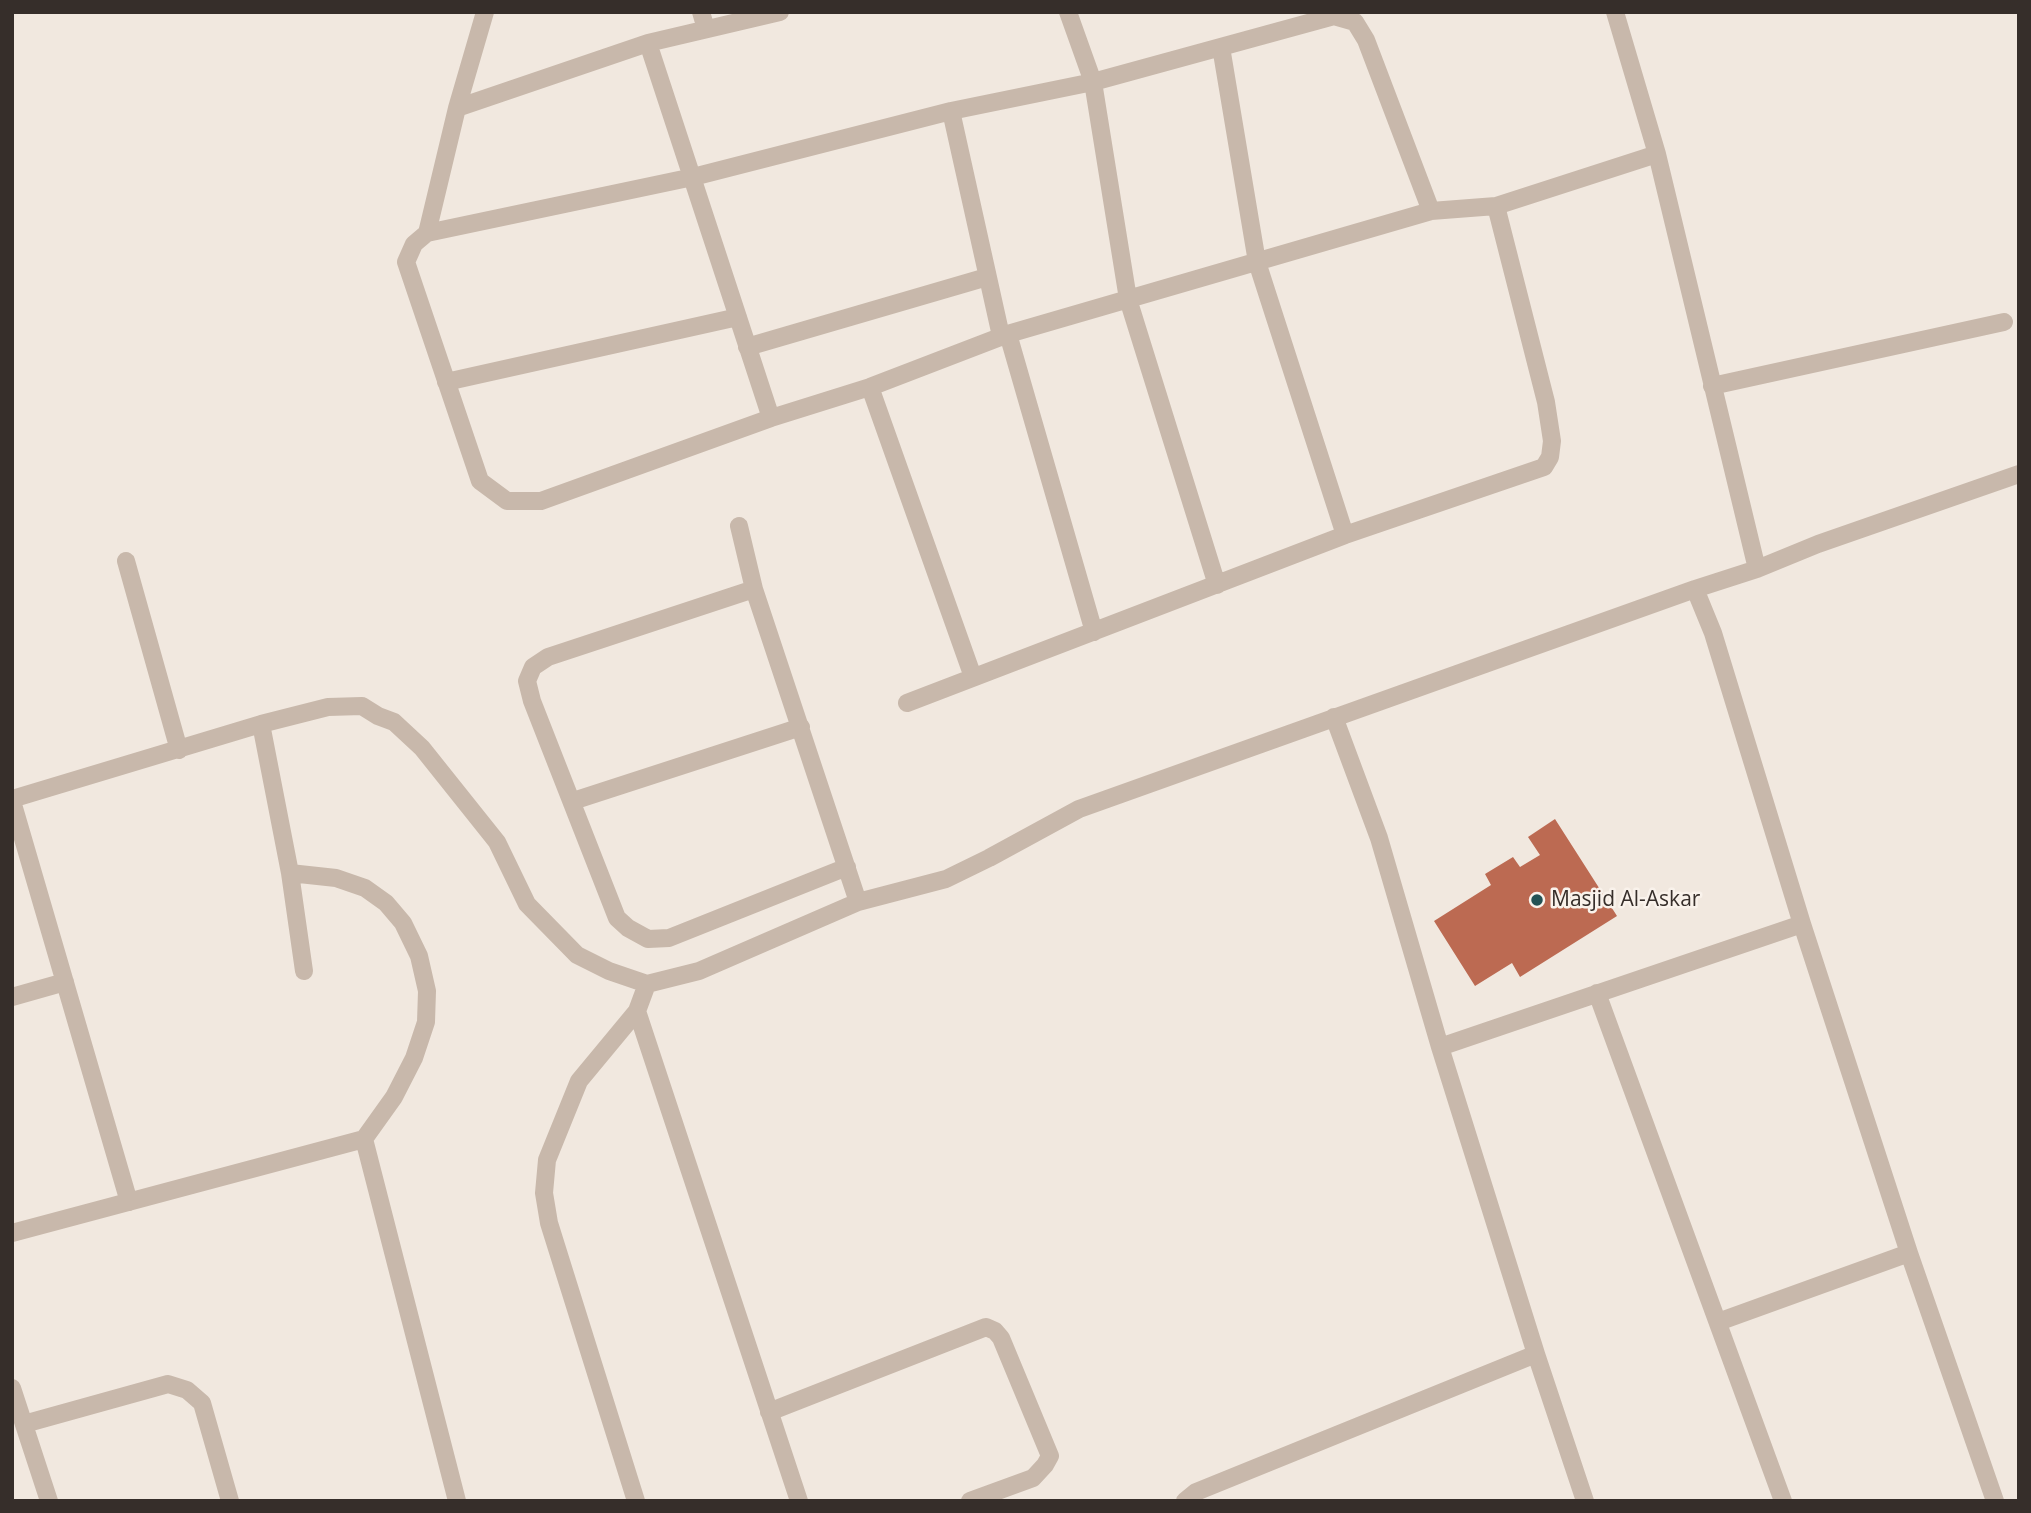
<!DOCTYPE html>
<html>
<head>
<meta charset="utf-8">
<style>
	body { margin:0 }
	#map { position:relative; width:2031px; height:1513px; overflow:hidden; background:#f1e8df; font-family:"Open Sans",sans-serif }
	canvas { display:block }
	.frame { position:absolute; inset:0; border:14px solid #362e2a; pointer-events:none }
</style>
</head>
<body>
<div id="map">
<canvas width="2031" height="1513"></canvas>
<div class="frame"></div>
</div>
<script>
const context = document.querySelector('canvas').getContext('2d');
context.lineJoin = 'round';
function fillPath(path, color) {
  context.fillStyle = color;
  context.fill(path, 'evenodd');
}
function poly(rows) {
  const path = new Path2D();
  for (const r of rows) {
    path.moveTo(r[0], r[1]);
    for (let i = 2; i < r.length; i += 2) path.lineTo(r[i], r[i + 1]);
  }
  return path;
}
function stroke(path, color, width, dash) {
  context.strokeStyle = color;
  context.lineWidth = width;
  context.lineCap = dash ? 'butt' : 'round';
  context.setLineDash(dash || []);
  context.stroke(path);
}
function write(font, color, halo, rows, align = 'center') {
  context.font = font + ' "Open Sans",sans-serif';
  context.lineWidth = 5;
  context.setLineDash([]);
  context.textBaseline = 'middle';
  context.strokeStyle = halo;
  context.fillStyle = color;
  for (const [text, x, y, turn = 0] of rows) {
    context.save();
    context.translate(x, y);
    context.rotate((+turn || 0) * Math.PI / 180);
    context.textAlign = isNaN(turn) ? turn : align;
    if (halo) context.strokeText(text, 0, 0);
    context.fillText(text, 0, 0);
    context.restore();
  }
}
fillPath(poly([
	[1555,819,1617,916,1520,977,1512,963,1475,986,1434,921,1491,885,1485,874,1513,857,1520,867,1540,855,1528,837]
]), '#bc6a52');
stroke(poly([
	[701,12,706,29],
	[1068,12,1093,82,1128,299,1217,585],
	[1615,12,1657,154,1757,569],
	[648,43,771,418],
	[1221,47,1257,262,1345,535],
	[457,108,648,43,780,12],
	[951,111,1001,336],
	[1431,211,1366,40,1355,22,1334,16,1093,82,951,111,693,177,427,233,414,244,406,262,480,481,507,501,541,501,771,418,870,387,1008,334,1431,211,1496,206,1657,154],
	[427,233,457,108,485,12],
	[1008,334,1094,632],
	[747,347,987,277],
	[446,382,738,317],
	[1712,386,2004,322],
	[870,387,973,677],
	[739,526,754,589,858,902],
	[126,561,179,750],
	[754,589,548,657,533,667,527,681,532,701,617,918,628,928,648,939,669,938,847,867],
	[1695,589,1713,633,1802,924,1909,1253,1995,1501],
	[907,703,1345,535,1544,467,1550,457,1552,441,1546,402,1496,206],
	[1334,717,1379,838,1440,1047,1536,1354,1585,1501],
	[261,724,290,873,336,878,365,888,386,903,403,923,419,956,427,991,426,1022,414,1058,394,1097,364,1139,457,1501],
	[12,799,261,724,328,707,362,706,378,716,394,722,422,748,497,842,527,904,577,955,609,971,647,984,699,971,858,902,946,879,989,858,1079,809,1695,589,1757,569,1818,544,2019,474],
	[12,801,129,1202],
	[573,801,801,727],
	[290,873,304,971],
	[1597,993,1783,1501],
	[12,997,65,982],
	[637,1011,799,1501],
	[1440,1047,1802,924],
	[12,1233,364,1139],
	[1718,1322,1909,1253],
	[12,1388,49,1501],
	[769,1412,986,1327,995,1331,1001,1338,1050,1456,1045,1465,1033,1478,970,1501],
	[24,1424,168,1384,187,1390,202,1403,230,1501],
	[636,1501,549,1223,544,1193,547,1160,579,1081,637,1011,647,984],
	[1185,1501,1196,1492,1536,1354]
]), '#c8b8ab', 18);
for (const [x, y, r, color] of [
	[1537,900,7,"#235255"]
]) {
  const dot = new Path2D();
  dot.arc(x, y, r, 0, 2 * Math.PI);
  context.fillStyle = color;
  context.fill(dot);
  stroke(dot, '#f9f2eb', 2.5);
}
write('21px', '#362e2a', '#f9f2eb', [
	["Masjid Al-Askar",1551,900]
], 'left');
</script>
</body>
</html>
